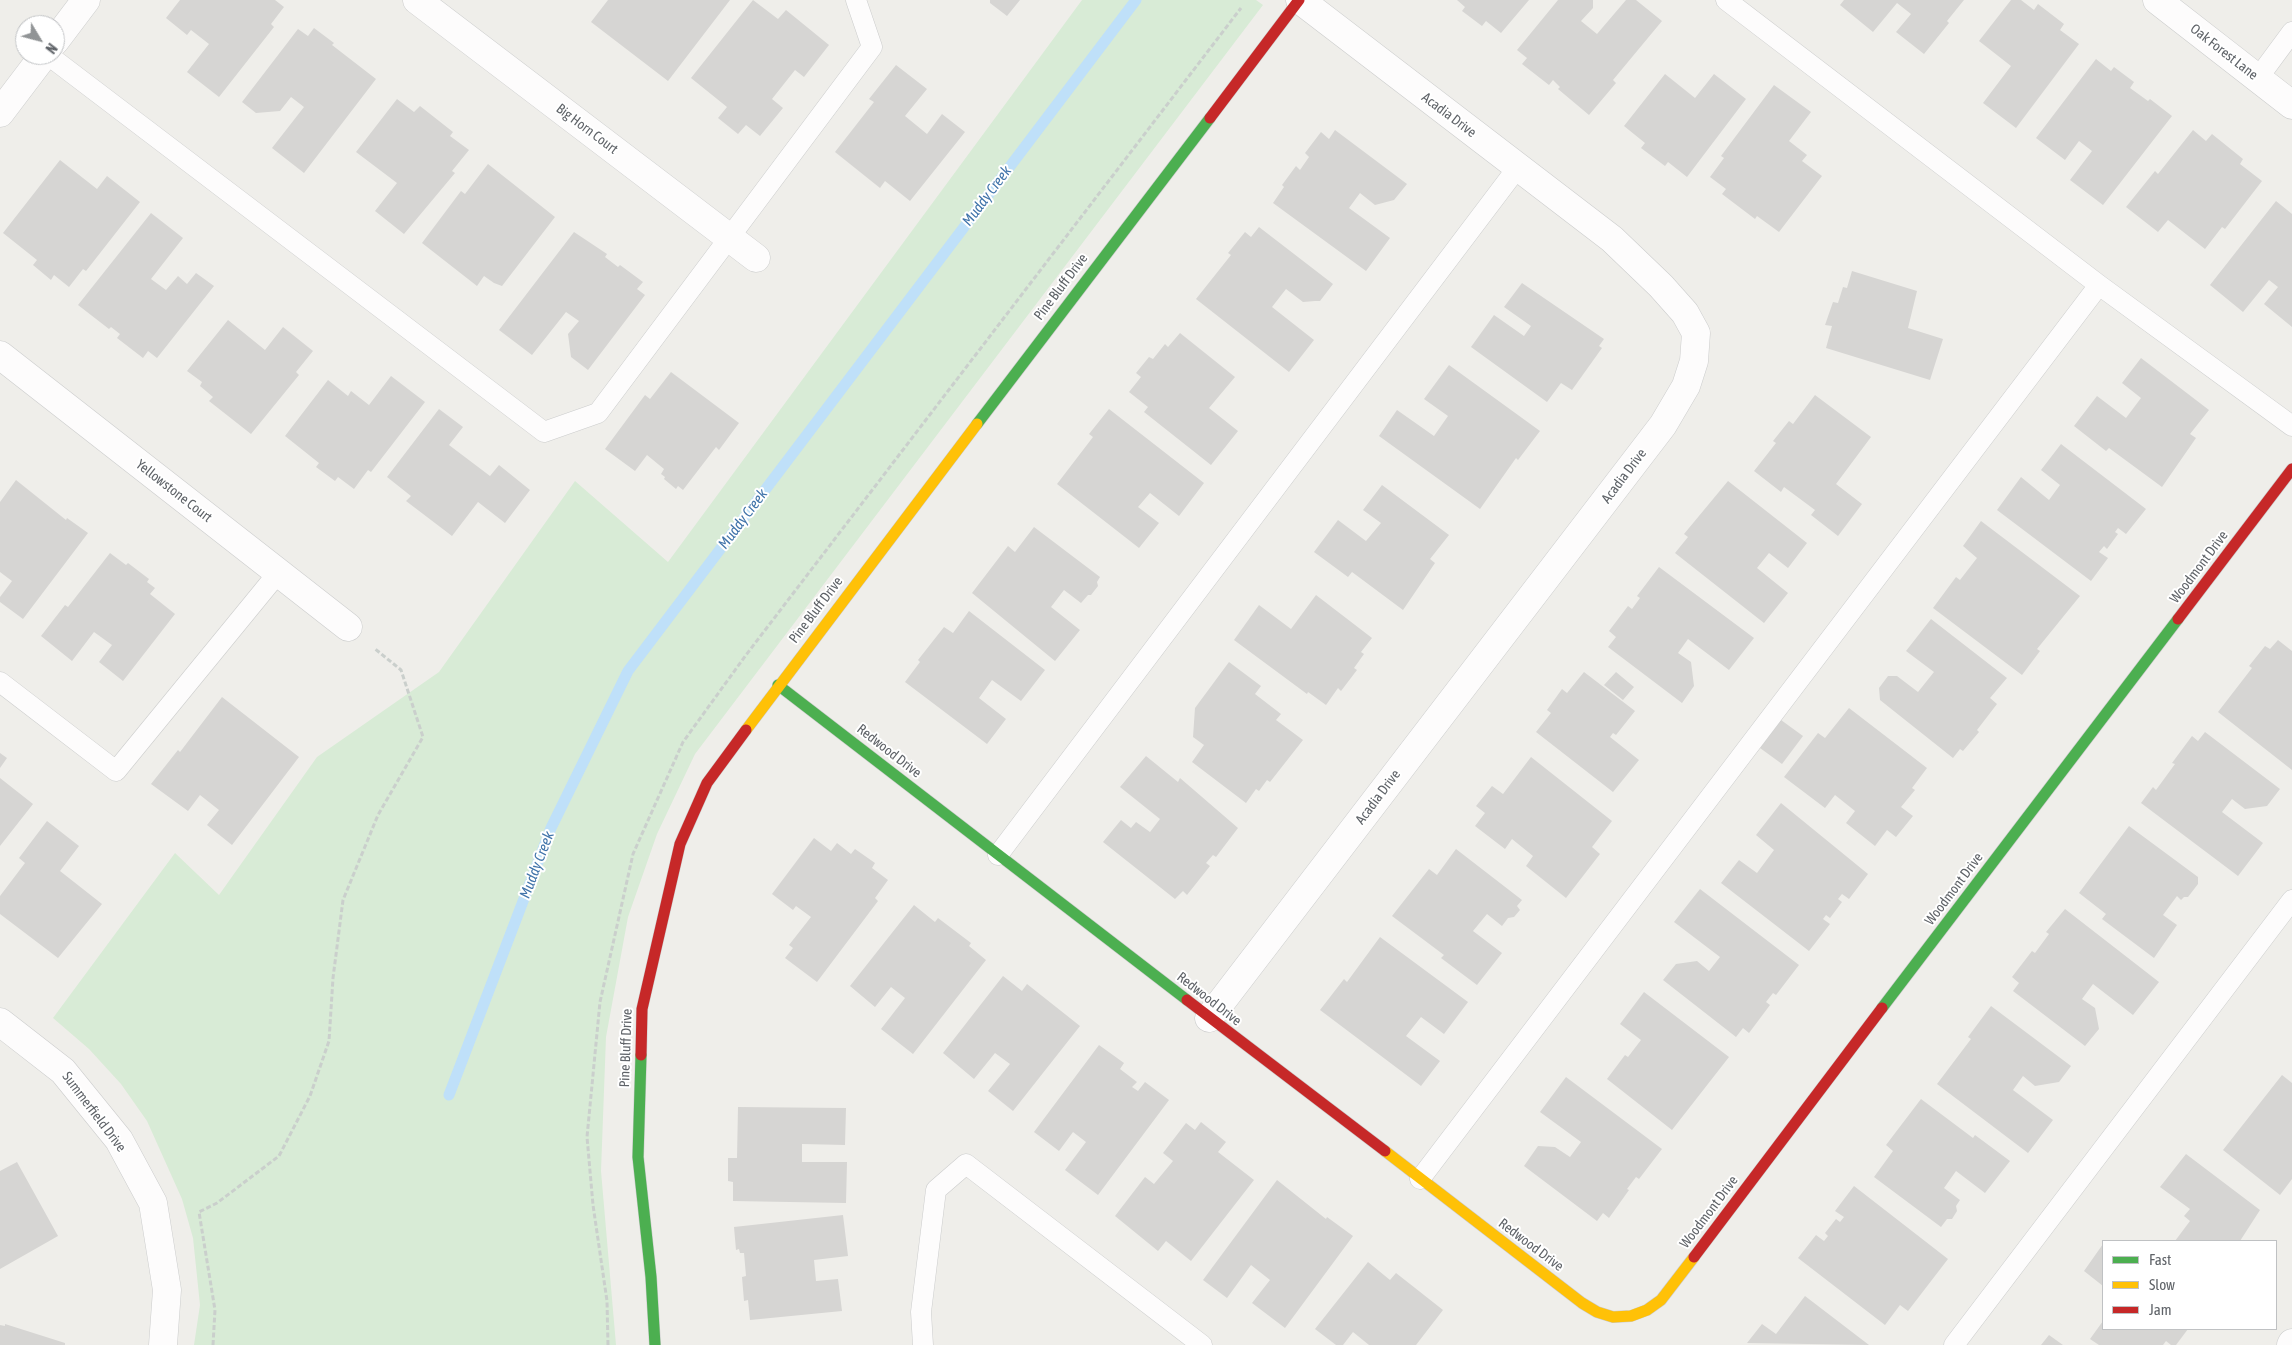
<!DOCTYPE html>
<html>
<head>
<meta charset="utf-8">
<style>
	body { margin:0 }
	#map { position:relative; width:2292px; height:1345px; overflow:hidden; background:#efeeea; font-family:"Asap Condensed",sans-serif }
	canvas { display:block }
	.legend { position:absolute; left:2102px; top:1240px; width:175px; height:90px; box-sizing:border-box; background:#fff; border:1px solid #bfc1c3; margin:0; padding:6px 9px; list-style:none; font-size:15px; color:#5f6368 }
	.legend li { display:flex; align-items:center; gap:10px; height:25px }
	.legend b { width:25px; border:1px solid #bfc1c3 }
	.north { position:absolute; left:15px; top:15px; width:50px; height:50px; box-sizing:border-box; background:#fff; border:1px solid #bfc1c3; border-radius:50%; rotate:127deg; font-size:14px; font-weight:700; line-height:20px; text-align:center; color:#5f6368 }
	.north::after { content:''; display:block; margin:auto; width:18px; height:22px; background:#919496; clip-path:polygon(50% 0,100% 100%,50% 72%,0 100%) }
</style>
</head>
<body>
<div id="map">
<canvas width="2292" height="1345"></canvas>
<ul class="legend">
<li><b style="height:6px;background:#4caf50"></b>Fast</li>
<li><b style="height:6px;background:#ffc107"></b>Slow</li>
<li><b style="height:6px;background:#c62828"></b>Jam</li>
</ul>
<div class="north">N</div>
</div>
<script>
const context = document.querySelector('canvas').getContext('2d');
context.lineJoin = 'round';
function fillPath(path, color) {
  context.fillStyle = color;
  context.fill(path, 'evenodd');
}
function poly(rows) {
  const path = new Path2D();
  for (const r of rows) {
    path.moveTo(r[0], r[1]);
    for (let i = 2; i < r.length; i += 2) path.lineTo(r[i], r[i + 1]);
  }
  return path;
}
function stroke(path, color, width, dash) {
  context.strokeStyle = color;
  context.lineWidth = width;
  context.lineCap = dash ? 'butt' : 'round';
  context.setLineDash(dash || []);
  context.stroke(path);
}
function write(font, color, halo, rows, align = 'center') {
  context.font = font + ' "Asap Condensed",sans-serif';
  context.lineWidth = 4;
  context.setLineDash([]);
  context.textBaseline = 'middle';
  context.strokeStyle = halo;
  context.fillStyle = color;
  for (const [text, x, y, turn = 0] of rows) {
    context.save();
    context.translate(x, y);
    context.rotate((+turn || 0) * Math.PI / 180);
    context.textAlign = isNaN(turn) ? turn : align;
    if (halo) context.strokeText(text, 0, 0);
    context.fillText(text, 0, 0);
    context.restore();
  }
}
fillPath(poly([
	[1082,0,1256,0,1263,5,695,754,657,834,628,917,606,1037,601,1171,616,1345,194,1345,200,1305,193,1238,182,1199,147,1121,121,1084,89,1049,53,1018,175,853,219,895,317,757,439,672,575,481,668,562]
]), '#d8ebd6');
stroke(poly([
	[449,1095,551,828,628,671,1136,0]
]), '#bfe0f9', 11);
fillPath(poly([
	[180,0,275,0,284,7,271,24,274,27,219,97,187,72,209,44,191,30,187,35,166,18],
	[608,0,730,0,668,81,591,22],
	[753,0,778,19,786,10,829,45,804,77,795,70,772,99,783,108,760,136,746,125,738,134,718,118,727,107,691,78],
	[990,0,1020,0,1007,16,990,3],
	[1457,0,1529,0,1501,33,1486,21,1482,26,1462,11,1465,7],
	[1558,0,1593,0,1593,8,1581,21,1597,34,1626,0,1636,0,1662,21,1613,80,1616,83,1589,115,1558,89,1560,87,1553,80,1549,85,1522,64,1527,58,1517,50],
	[1844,0,1964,0,1947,21,1949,23,1924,54,1896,32,1911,14,1897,3,1873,32,1840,5],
	[2011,0,2021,0,2034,10,2038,4,2064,24,2060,30,2079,44,2016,128,1983,103,2011,66,1979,41],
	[314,28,334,43,332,45,376,79,304,173,272,148,304,107,291,97,280,111,256,113,242,102,298,29,308,36],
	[2096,59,2111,71,2114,67,2134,82,2130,88,2148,101,2150,99,2172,116,2103,205,2070,180,2092,151,2079,141,2065,160,2036,138],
	[896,65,927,89,905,116,927,134,942,114,965,132,910,201,885,181,880,188,835,152,874,102,869,99],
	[1665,74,1695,98,1714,74,1746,99,1687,177,1668,162,1665,166,1641,148,1645,143,1624,126],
	[1774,85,1811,112,1789,141,1807,155,1802,161,1822,176,1779,232,1757,216,1755,219,1722,194,1726,189,1710,177,1724,158,1721,156],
	[397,99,414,112,420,106,453,132,450,136,469,150,452,171,455,173,404,234,375,211,397,183,356,152],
	[1335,130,1407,184,1394,200,1375,205,1360,193,1349,208,1390,238,1366,271,1273,203,1284,187,1282,185,1296,166,1300,170,1309,157,1305,153,1321,132,1329,139],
	[2193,130,2206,141,2212,134,2243,159,2240,164,2262,181,2225,229,2222,227,2205,249,2168,220,2158,232,2126,207,2155,171,2158,174],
	[60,160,97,189,107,176,140,202,86,271,83,269,69,287,54,275,51,280,33,265,37,260,3,233],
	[488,164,555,217,502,286,494,283,484,276,477,286,422,243,461,191,465,194],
	[2276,201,2292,214,2292,327,2264,304,2278,287,2269,280,2243,312,2210,285],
	[151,213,183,238,151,279,166,290,178,276,187,284,196,273,214,286,157,358,148,351,143,358,117,338,120,334,111,327,109,329,78,305],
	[1259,227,1333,284,1320,301,1315,301,1303,302,1286,289,1272,307,1314,340,1289,372,1196,299,1231,255,1228,253,1245,232,1251,237],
	[574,232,607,254,605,257,618,267,620,265,643,282,637,289,645,295,588,370,571,357,568,334,579,321,566,312,532,355,499,330],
	[1852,271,1917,291,1908,328,1943,339,1930,380,1826,348,1832,326,1825,325,1833,302,1838,303,1843,287,1847,288],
	[1522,283,1604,339,1599,346,1602,348,1572,390,1561,383,1547,402,1471,347,1494,315,1524,336,1531,326,1504,307],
	[228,320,265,350,283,327,313,351,296,372,299,375,251,434,209,401,213,397,200,386,202,382,187,371],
	[1180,333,1235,377,1209,408,1238,431,1211,465,1144,412,1148,407,1129,392,1141,377,1136,373,1149,357,1153,359,1165,344,1168,347],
	[2141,358,2209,410,2190,434,2196,438,2162,487,2109,448,2106,451,2074,426,2097,396,2126,418,2141,398,2122,383],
	[1449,365,1540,431,1518,460,1516,458,1480,509,1379,436,1397,410,1434,436,1448,416,1424,399],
	[671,372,739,423,719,450,716,447,683,490,678,486,676,489,664,479,665,477,661,474,664,469,647,455,635,471,605,449,645,395,650,399],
	[391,376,425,402,371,472,368,470,354,489,338,477,335,481,316,467,319,463,285,436,328,380,348,396,351,391,369,405],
	[1815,395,1871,437,1836,484,1862,504,1838,536,1811,515,1815,510,1784,487,1781,492,1754,471,1776,443,1773,441,1789,421,1793,424],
	[439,409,463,427,449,445,490,476,499,465,530,490,505,523,478,502,452,536,406,501,411,496,387,477],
	[1109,409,1204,483,1179,516,1150,493,1138,507,1159,523,1139,548,1057,484,1093,437,1089,434],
	[2061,444,2146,509,2126,534,2118,528,2115,532,2118,534,2107,549,2104,546,2099,552,2108,558,2091,581,1997,510,2021,477,2049,500,2060,485,2041,470],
	[16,480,66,520,67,518,88,533,23,619,0,602,0,597,12,581,0,572,0,502],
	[1728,481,1807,543,1788,568,1769,553,1757,568,1788,593,1764,623,1675,553,1688,537,1684,534],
	[1382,485,1449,535,1430,559,1435,563,1403,610,1352,572,1348,577,1314,552,1338,520,1366,541,1381,523,1363,510],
	[1981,521,2080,596,2037,649,2040,651,2022,675,1933,608,1956,577,1960,580,1977,558,1963,546],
	[1034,527,1100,577,1097,582,1098,586,1091,595,1088,595,1081,603,1064,590,1051,607,1080,630,1055,661,972,593,1008,546,1015,552],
	[110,553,126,565,128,563,149,579,147,582,155,588,150,594,175,614,123,681,99,662,112,645,94,632,72,661,41,636,65,605,68,607],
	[1659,567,1754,638,1729,670,1688,639,1678,653,1691,662,1694,686,1682,703,1608,647,1616,637,1609,631,1628,606,1632,609,1640,598,1637,596],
	[1316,595,1372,638,1361,652,1364,654,1354,668,1357,670,1341,691,1338,688,1326,705,1308,692,1307,694,1234,640,1259,605,1291,629],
	[969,611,1045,670,1021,701,992,680,979,698,1006,719,987,744,905,682,920,662,918,660,944,627,953,633],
	[1931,619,2007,678,1990,698,1997,704,1977,730,1979,732,1963,751,1960,749,1953,758,1880,700,1879,688,1888,676,1897,676,1918,692,1934,672,1906,651],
	[2278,640,2292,651,2292,770,2218,712,2252,668,2249,666,2265,646,2270,649],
	[1229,662,1261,686,1255,694,1281,714,1276,720,1303,740,1270,782,1267,780,1259,791,1256,789,1246,803,1192,762,1204,745,1193,737,1195,708],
	[1584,672,1635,711,1616,735,1613,733,1610,737,1639,760,1613,792,1536,732,1551,713,1547,710,1562,689,1567,693],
	[1616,672,1634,687,1623,700,1604,685],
	[222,697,299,757,232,845,207,825,219,810,200,795,188,811,151,784,178,750,180,752],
	[1849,708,1927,768,1912,788,1915,790,1901,807,1913,816,1896,837,1887,830,1875,846,1846,823,1855,811,1835,795,1825,808,1784,777,1818,733,1825,738],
	[1781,720,1803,736,1782,764,1760,748],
	[2205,732,2280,789,2267,806,2245,809,2232,799,2222,812,2263,843,2238,876,2141,803,2153,787,2156,790,2175,764,2172,763,2192,736,2198,741],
	[0,753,7,758,0,768],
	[1146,756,1178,782,1180,778,1238,828,1216,857,1213,855,1206,863,1210,866,1187,895,1183,891,1175,899,1103,842,1121,820,1131,828,1136,822,1150,832,1160,819,1120,787],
	[1531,757,1612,821,1592,847,1600,854,1566,898,1526,866,1533,856,1512,839,1505,849,1475,826,1485,813,1476,806,1492,786,1503,794],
	[0,778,33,804,0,846],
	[1781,803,1868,874,1849,899,1842,894,1838,899,1842,902,1830,918,1826,915,1823,919,1830,924,1809,951,1721,883,1739,860,1757,873,1774,850,1756,835],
	[47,821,79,846,60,871,102,904,58,958,0,914,0,896,25,863,19,858],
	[2129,826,2198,877,2198,884,2188,897,2184,897,2181,900,2177,896,2163,915,2177,925,2154,958,2102,919,2106,914,2079,893],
	[814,838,831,851,837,843,851,854,855,849,875,863,872,868,888,880,875,898,878,901,817,982,785,958,793,948,789,945,811,917,796,906,793,910,772,894],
	[1456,849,1522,900,1517,906,1520,910,1514,917,1508,918,1502,926,1487,914,1473,931,1502,953,1477,985,1441,958,1444,955,1392,916,1429,869,1437,875],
	[1700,889,1799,965,1776,995,1773,993,1766,1002,1770,1005,1749,1033,1743,1028,1736,1037,1663,980,1676,964,1697,961,1709,971,1720,957,1674,922],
	[914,905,935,922,938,918,971,943,969,946,986,960,913,1054,881,1029,905,998,891,987,875,1007,850,986],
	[2065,909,2159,982,2133,1015,2093,984,2082,999,2095,1008,2099,1029,2085,1046,2013,991,2019,983,2012,977,2032,951,2035,953,2049,934,2046,932],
	[1380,937,1468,1002,1444,1034,1421,1017,1406,1036,1440,1061,1421,1086,1320,1010,1344,979,1347,982],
	[1003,976,1022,991,1027,984,1080,1026,1013,1111,988,1091,1010,1064,995,1053,974,1079,943,1053],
	[1644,992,1729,1057,1672,1130,1607,1079,1625,1055,1628,1057,1641,1040,1620,1024],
	[1991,1006,2071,1066,2059,1082,2035,1086,2023,1076,2013,1090,2053,1120,2028,1153,1937,1084,1971,1039,1968,1037],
	[1099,1045,1124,1063,1120,1069,1137,1082,1132,1087,1138,1091,1145,1082,1169,1100,1098,1195,1065,1170,1086,1142,1073,1132,1059,1151,1034,1132],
	[2282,1075,2292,1083,2292,1179,2280,1195,2223,1150],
	[1566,1077,1662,1149,1639,1179,1636,1177,1627,1189,1629,1190,1609,1218,1603,1213,1597,1221,1524,1166,1538,1146,1555,1147,1570,1157,1581,1142,1540,1112],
	[1921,1099,1973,1138,1975,1135,2010,1161,1985,1193,1956,1171,1944,1188,1960,1200,1956,1206,1957,1211,1952,1219,1947,1219,1941,1227,1874,1177,1893,1151,1886,1145],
	[738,1107,846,1108,845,1145,802,1144,802,1162,847,1162,846,1203,733,1201,733,1182,728,1181,728,1158,737,1158],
	[1201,1122,1226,1142,1218,1152,1254,1180,1191,1261,1166,1241,1158,1251,1115,1216,1145,1177,1154,1184,1173,1161,1163,1153,1186,1123,1195,1130],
	[2186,1154,2260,1210,2240,1241,2175,1241,2190,1221,2184,1216,2190,1209,2160,1187],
	[17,1162,58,1236,0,1269,0,1171],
	[1277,1180,1326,1219,1327,1217,1353,1236,1285,1328,1252,1303,1270,1280,1251,1265,1227,1298,1203,1280],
	[1854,1186,1948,1259,1908,1311,1900,1305,1885,1325,1798,1258,1816,1235,1824,1241,1828,1236,1825,1233,1836,1219,1840,1222,1844,1217,1835,1211],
	[843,1215,848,1256,814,1260,816,1281,838,1279,842,1311,750,1320,748,1300,744,1301,742,1277,746,1276,744,1253,740,1253,739,1249,736,1250,734,1227],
	[2103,1244,2103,1286,2084,1271],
	[1368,1262,1390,1280,1396,1273,1443,1310,1416,1345,1369,1345,1353,1332,1343,1345,1336,1345,1315,1329],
	[1805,1296,1869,1345,1747,1343,1762,1324,1776,1334],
	[2103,1321,2103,1329,2188,1329,2176,1345,2171,1345,2166,1341,2163,1345,2099,1345,2090,1339],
	[5,1324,65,1343,65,1345,0,1345,0,1325,5,1326],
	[2049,1335,2063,1345,2041,1345]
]), '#d6d5d3');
const lane = poly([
	[1726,0,2099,285,2292,426],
	[48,55,544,432,598,413,872,47,856,0],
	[2258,78,2292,32],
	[0,682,116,771,278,573],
	[998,855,1518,167],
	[1420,1179,2099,285],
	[923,1345,921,1312,936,1190,966,1164,1202,1345],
	[1954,1345,2292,900]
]);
const street = poly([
	[417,0,756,258],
	[2157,0,2292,105],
	[55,41,86,0],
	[0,113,44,55],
	[0,355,348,627],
	[1209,1018,1663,425,1686,386,1694,361,1696,333,1685,313,1661,286,1612,239,1300,0],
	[0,1022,63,1071,119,1140,153,1203,167,1290,163,1345],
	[2291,1345,2292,1343]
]);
const fast = poly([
	[977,424,1210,118],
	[778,685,1187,1000],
	[1882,1008,2178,619],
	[641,1055,638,1157,651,1277,655,1345]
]);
const slow = poly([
	[746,730,977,424],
	[1385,1151,1582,1303,1597,1312,1613,1317,1631,1316,1647,1310,1661,1300,1694,1257]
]);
const jam = poly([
	[1210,118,1299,0],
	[2178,619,2292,469],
	[1187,1000,1385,1151],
	[641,1055,642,1009,680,844,707,783,746,730],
	[1694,1257,1882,1008]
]);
stroke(lane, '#cbcccc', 21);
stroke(street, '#cbcccc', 29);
stroke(fast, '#cacacb', 12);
stroke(slow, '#cacacb', 12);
stroke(jam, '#cacacb', 12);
stroke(poly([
	[213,1345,215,1310,199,1212,217,1203,279,1156,310,1096,329,1041,333,978,343,900,378,815,423,737,401,670,374,648],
	[608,1345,607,1301,593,1205,587,1137,600,1002,633,854,683,742,746,655,1241,8]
]), '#cacfcc', 3, [5, 2.5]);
stroke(lane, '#fdfcfc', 20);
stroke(street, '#fdfcfc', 28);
stroke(fast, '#4caf50', 11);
stroke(slow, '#ffc107', 11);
stroke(jam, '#c62828', 11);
write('14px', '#5f6368', '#fff', [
	["Oak Forest Lane",2224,52,38],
	["Acadia Drive",1449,115,37],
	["Big Horn Court",587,129,37],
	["Pine Bluff Drive",1061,287,-53],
	["Acadia Drive",1624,476,-53],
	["Yellowstone Court",174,491,38],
	["Woodmont Drive",2199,567,-53],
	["Pine Bluff Drive",816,610,-53],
	["Redwood Drive",889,751,38],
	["Acadia Drive",1378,797,-53],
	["Woodmont Drive",1954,889,-53],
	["Redwood Drive",1209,999,38],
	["Pine Bluff Drive",626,1048,-88],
	["Summerfield Drive",94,1112,53],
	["Woodmont Drive",1709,1212,-53],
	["Redwood Drive",1531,1245,37]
]);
write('italic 15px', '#4174aa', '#fff', [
	["Muddy Creek",987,196,-53],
	["Muddy Creek",743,519,-53],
	["Muddy Creek",537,865,-69]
]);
</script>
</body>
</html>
